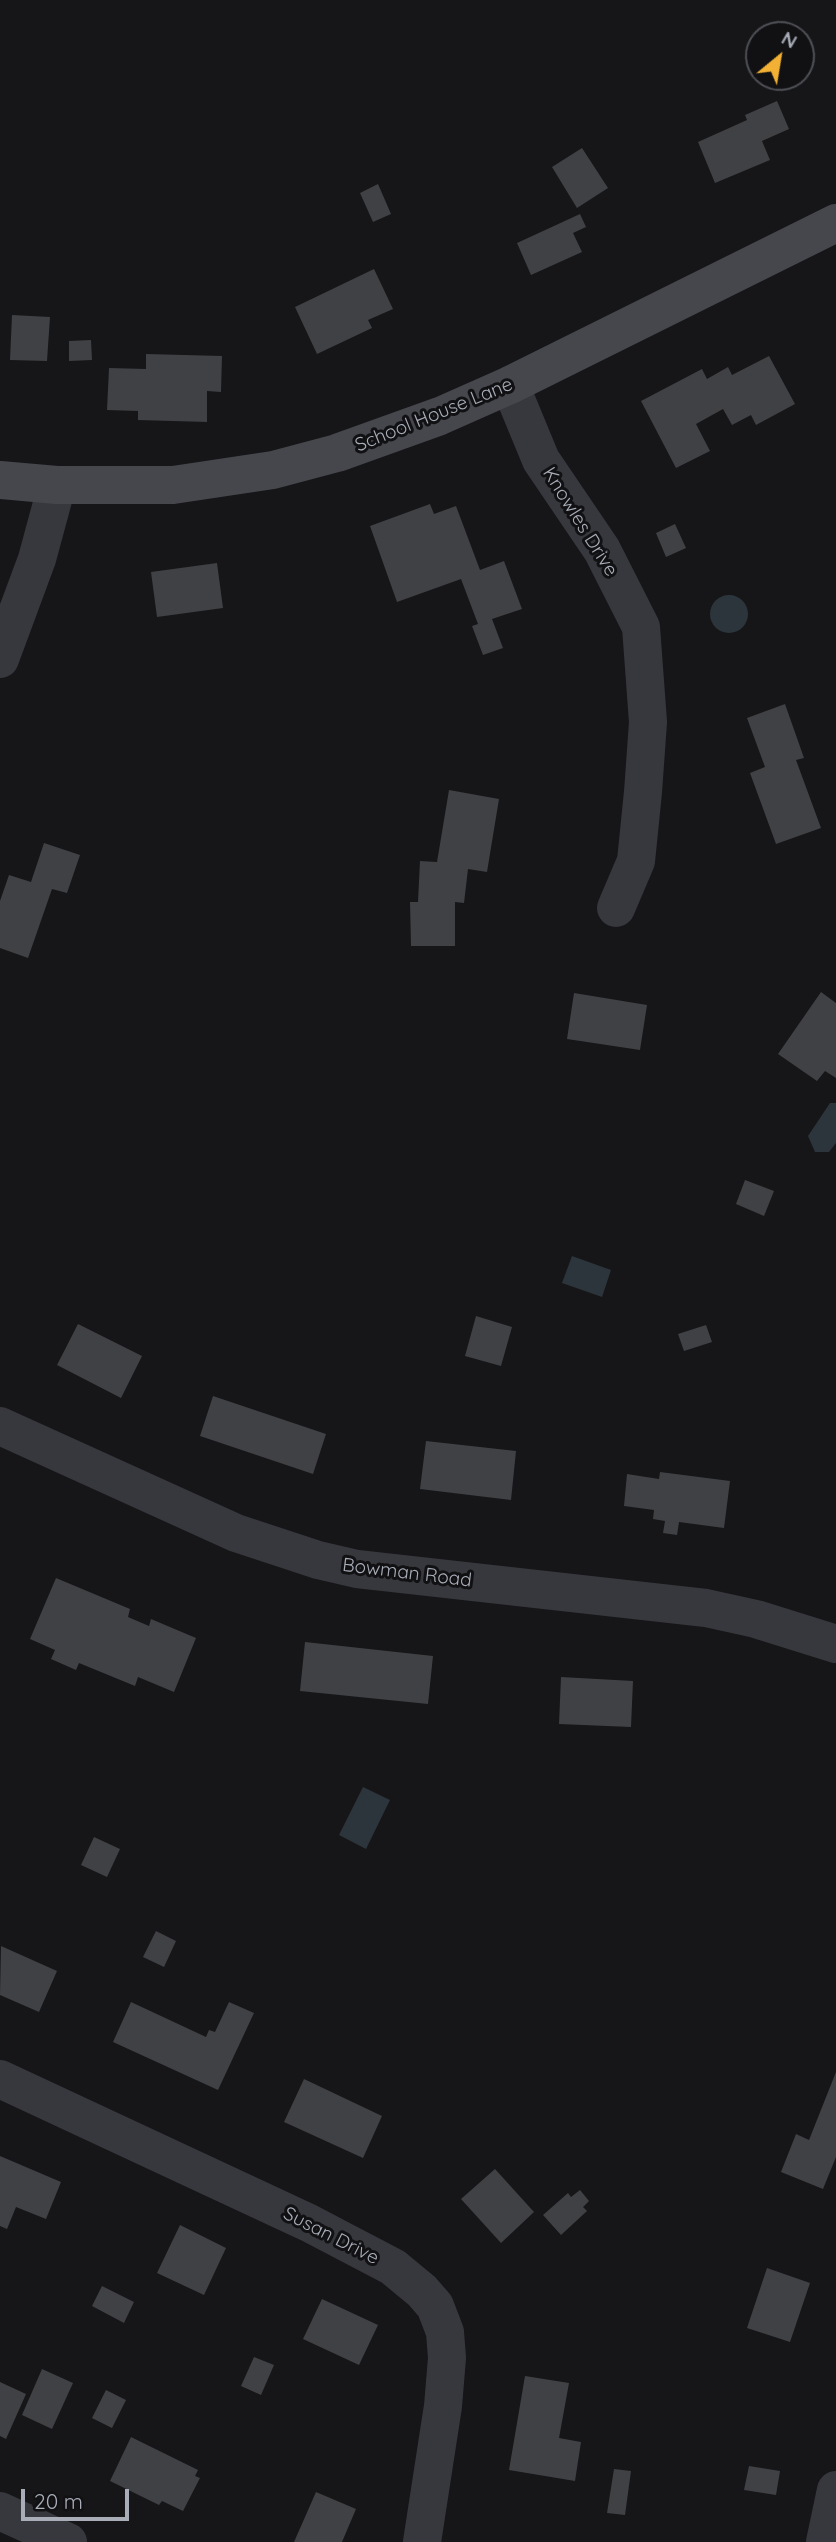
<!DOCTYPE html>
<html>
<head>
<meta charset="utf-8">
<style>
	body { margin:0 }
	#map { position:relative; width:836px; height:2542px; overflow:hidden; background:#161618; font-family:Quicksand,sans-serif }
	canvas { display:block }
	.north { position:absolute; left:745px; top:21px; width:70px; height:70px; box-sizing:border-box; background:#111113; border:2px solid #4d4f55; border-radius:50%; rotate:30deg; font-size:19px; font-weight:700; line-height:28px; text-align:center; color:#a8adb8 }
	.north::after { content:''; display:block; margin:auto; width:24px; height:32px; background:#f2b134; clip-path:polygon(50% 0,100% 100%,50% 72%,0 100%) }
	.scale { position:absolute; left:21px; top:2489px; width:108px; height:32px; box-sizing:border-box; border:4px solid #a8adb8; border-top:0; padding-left:9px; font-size:21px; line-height:24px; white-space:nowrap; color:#a8adb8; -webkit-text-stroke:5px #111113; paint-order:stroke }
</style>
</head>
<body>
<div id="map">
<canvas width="836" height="2542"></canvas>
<div class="north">N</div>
<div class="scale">20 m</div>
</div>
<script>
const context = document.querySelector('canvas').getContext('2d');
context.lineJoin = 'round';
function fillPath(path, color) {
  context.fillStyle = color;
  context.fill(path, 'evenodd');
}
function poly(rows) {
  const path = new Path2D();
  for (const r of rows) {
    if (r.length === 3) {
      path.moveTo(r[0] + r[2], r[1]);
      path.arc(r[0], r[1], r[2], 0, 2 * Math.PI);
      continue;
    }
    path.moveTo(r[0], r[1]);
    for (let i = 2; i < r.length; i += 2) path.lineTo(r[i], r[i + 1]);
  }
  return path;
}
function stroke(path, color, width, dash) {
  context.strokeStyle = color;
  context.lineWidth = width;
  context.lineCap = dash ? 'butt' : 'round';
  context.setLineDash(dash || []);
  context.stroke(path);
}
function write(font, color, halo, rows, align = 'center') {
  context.font = font + ' Quicksand,sans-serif';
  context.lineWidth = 6;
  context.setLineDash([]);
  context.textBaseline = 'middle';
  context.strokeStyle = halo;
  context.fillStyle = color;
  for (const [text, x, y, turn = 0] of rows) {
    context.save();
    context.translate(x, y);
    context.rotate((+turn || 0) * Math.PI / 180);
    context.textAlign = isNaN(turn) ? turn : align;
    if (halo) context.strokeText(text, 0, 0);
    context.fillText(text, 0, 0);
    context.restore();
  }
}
fillPath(poly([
	[729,614,19],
	[830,1103,836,1103,836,1143,829,1152,815,1152,808,1136],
	[572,1256,611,1270,602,1297,562,1283],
	[363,1787,390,1800,366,1849,339,1835]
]), '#2c353c');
fillPath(poly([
	[777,101,789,129,762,141,770,160,715,183,698,142,747,120,745,115],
	[582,148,608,188,577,208,552,167],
	[378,184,391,214,373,222,360,193],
	[580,214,586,227,573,233,582,252,531,275,517,243],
	[374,269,393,309,368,320,372,328,317,354,295,307],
	[12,315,50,317,47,361,10,360],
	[91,340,92,360,69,361,69,341],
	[146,354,222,356,221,392,207,391,207,422,138,420,138,411,107,410,109,368,146,369],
	[769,356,795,404,756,425,751,415,732,425,723,409,696,424,710,451,676,468,641,401,702,369,707,379,728,367,732,375],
	[430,504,434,514,456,506,480,570,504,561,522,609,492,619,503,648,483,655,472,626,478,624,461,579,397,602,370,526],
	[675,524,686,548,666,557,656,533],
	[217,563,223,608,157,617,151,572],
	[785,704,804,758,796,760,821,828,776,844,750,773,765,767,747,718],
	[449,790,499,799,487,872,468,869,464,903,455,902,455,946,411,946,410,902,418,902,420,861,437,862],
	[44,843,80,855,67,893,52,889,28,958,0,948,0,901,9,875,31,882],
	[821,992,836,1003,836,1078,825,1071,817,1081,778,1054],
	[574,993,647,1005,640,1050,567,1039],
	[745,1180,774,1191,764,1216,736,1204],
	[476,1316,512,1327,501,1366,465,1356],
	[78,1324,142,1356,121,1398,57,1365],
	[706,1325,712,1342,684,1351,678,1334],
	[213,1396,326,1434,313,1474,200,1436],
	[426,1441,516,1451,511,1500,420,1489],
	[660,1472,730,1481,724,1528,679,1522,677,1535,663,1533,665,1521,653,1519,654,1510,624,1506,627,1474,659,1479],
	[56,1578,130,1609,128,1617,149,1626,151,1619,196,1638,174,1692,138,1677,135,1686,79,1663,76,1670,51,1659,55,1650,30,1639],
	[305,1642,433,1656,428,1704,300,1691],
	[561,1677,633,1681,631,1727,559,1724],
	[94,1837,120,1849,107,1877,81,1865],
	[156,1931,176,1941,164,1967,143,1957],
	[1,1946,57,1971,39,2012,0,1995],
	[131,2002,206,2037,209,2030,215,2032,229,2002,254,2013,218,2090,113,2042],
	[836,2072,836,2157,823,2189,781,2172,796,2134,809,2140],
	[304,2079,382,2116,363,2158,284,2122],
	[0,2156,61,2182,46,2219,16,2207,7,2229,0,2226],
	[495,2169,534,2212,501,2243,461,2199],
	[580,2190,589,2201,583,2207,587,2211,561,2235,543,2215,568,2193,571,2197],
	[180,2225,226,2248,204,2295,157,2273],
	[767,2268,810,2283,790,2342,747,2328],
	[102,2286,134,2302,124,2323,92,2306],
	[322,2299,378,2325,359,2365,303,2339],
	[254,2357,274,2365,261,2395,241,2386],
	[42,2369,73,2383,52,2429,22,2415],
	[525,2376,569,2383,559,2438,581,2442,575,2481,509,2470],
	[0,2382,26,2394,6,2439,0,2436],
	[106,2390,126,2400,112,2428,92,2418],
	[131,2437,198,2470,195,2476,200,2478,183,2511,162,2501,159,2505,110,2481],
	[749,2466,780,2471,776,2495,744,2490],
	[614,2469,631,2471,625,2515,607,2513],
	[316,2492,356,2509,342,2542,294,2542]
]), '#404145');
stroke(poly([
	[510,385,541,460,602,550,641,627,648,722,643,792,636,861,616,908],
	[0,659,37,559,57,485],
	[0,1426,236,1533,318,1560,357,1569,706,1608,756,1619,836,1644],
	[0,2079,309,2223,393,2267,422,2291,435,2306,445,2332,447,2358,443,2406,422,2542],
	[0,2511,68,2542],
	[825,2542,836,2490]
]), '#37383d', 38);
stroke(poly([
	[0,480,57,485,173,485,273,470,337,453,440,416,510,385,836,223]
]), '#45474d', 38);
write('19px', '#a8adb8', '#111113', [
	["School House Lane",434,415,-22],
	["Knowles Drive",580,522,58],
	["Bowman Road",407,1573,7],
	["Susan Drive",331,2236,27]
]);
</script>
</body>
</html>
